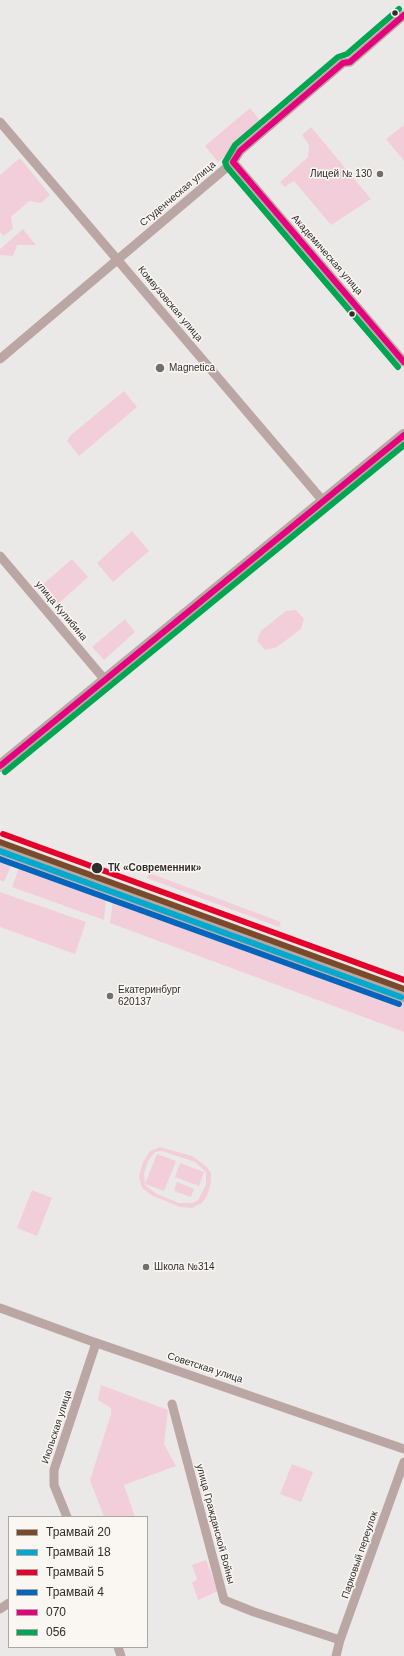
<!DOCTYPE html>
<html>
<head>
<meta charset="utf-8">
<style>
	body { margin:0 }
	#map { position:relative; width:404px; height:1656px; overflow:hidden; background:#ebe9e7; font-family:Arial,sans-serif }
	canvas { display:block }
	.legend { position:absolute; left:8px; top:1516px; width:140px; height:132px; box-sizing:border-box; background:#faf6f2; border:1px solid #a9a6a3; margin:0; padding:5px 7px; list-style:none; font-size:12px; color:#302e2d }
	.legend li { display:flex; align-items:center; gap:8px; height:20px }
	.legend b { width:20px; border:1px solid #a9a6a3 }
</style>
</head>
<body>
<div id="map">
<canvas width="404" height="1656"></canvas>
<ul class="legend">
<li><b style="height:5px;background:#7a4b2a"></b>Трамвай 20</li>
<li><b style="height:5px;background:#00a9ce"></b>Трамвай 18</li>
<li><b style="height:5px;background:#e4002b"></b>Трамвай 5</li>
<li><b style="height:5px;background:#0065bd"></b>Трамвай 4</li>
<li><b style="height:5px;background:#e5007d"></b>070</li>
<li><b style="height:5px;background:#00a651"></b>056</li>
</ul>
</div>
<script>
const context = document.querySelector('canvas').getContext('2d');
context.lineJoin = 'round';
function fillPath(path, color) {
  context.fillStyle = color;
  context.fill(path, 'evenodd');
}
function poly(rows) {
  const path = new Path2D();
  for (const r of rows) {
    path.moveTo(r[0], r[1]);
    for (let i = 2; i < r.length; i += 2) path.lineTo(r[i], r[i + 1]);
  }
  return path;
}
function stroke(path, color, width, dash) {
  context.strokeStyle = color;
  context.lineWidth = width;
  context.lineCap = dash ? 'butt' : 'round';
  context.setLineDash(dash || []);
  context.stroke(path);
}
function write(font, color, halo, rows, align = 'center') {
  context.font = font + ' Arial,sans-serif';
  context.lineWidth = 3;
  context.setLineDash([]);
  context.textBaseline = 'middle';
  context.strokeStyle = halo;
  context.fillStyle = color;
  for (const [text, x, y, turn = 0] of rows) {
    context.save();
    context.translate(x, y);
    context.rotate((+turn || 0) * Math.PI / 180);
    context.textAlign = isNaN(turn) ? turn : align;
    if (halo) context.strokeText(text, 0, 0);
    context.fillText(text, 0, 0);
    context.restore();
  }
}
fillPath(poly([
	[250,108,263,124,218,162,205,146],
	[404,125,404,161,386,139],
	[311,127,371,199,331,225,294,181,285,187,280,182,308,157,309,145,302,135],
	[20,158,50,195,41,203,29,201,11,217,13,229,3,236,0,232,0,175],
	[23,229,36,245,17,245,13,256,0,255,0,249],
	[124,391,137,407,79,456,67,441,71,435],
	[132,531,149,551,113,582,97,563],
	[72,559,88,577,58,604,42,585],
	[296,610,304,619,301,629,277,647,265,650,257,641,261,631,286,611],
	[125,619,135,632,104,660,92,647],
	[0,856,13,861,4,882,0,880],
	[23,857,107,888,104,920,12,887],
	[149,873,281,922,279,927,147,878],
	[114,890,404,996,404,1032,110,923],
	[0,892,86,922,75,954,0,927],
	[160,1147,192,1156,207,1167,211,1173,211,1183,207,1196,202,1203,192,1208,180,1207,153,1196,142,1188,139,1177,143,1162,150,1151],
	[162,1151,195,1162,206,1172,206,1185,198,1200,192,1203,179,1203,157,1194,145,1185,144,1173,148,1161,155,1152],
	[157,1154,176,1161,164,1191,145,1184],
	[180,1163,204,1172,199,1186,175,1177],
	[177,1182,194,1189,191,1197,174,1191],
	[32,1190,52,1198,37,1236,17,1228],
	[101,1385,168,1410,164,1444,176,1466,124,1485,135,1517,104,1517,90,1480,111,1414,111,1408,98,1400],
	[292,1464,313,1472,301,1502,280,1494],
	[206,1560,218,1591,198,1600,192,1583,197,1579,192,1565]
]), '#f2ceda');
stroke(poly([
	[0,122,323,501],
	[233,162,404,362],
	[0,359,233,162,240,151,343,63,350,62,404,15],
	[0,556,105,680],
	[0,1308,88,1340,404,1449],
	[172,1404,224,1600,254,1612,340,1640],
	[67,1517,54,1485,54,1470,96,1343],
	[0,1609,9,1603],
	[118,1647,121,1656],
	[336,1656,340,1640,404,1462]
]), '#baa7a4', 9);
stroke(poly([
	[0,766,404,435],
	[0,849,404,996]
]), '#b9a8a5', 12);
stroke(poly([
	[404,15,350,62,343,63,240,151,233,162,404,362],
	[0,766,404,435]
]), '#e5007d', 6);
stroke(poly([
	[398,367,227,167,225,162,235,145,338,57,347,54,399,9],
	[5,772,404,445]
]), '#00a651', 6);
stroke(poly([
	[0,842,404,989]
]), '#7a4b2a', 6);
stroke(poly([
	[0,851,401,997]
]), '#00a9ce', 6);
stroke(poly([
	[3,834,404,980]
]), '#e4002b', 6);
stroke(poly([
	[0,859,399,1004]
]), '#0065bd', 6);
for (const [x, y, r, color] of [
	[395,13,3.5,"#302e2d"],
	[380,174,4,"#716f6e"],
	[352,314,3.5,"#302e2d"],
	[160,368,5,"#716f6e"],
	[97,868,6,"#302e2d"],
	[110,996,4,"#716f6e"],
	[146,1267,4,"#716f6e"]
]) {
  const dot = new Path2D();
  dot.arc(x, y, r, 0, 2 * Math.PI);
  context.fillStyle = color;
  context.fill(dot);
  stroke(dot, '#faf6f2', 1.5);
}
write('10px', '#302e2d', '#faf6f2', [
	["Лицей № 130",372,174,"right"],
	["Magnetica",169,368],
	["Екатеринбург",118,990],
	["620137",118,1002],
	["Школа №314",154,1267]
], 'left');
write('10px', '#302e2d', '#faf6f2', [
	["Студенческая улица",178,194,-40],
	["Академическая улица",327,255,49],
	["Комвузовская улица",170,304,50],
	["улица Кулибина",61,611,50],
	["Советская улица",205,1368,18],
	["Июльская улица",57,1427,-72],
	["улица Гражданской Войны",215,1524,75],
	["Парковый переулок",360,1555,-71]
]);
write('bold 10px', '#302e2d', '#faf6f2', [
	["ТК «Современник»",108,868]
], 'left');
</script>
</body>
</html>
